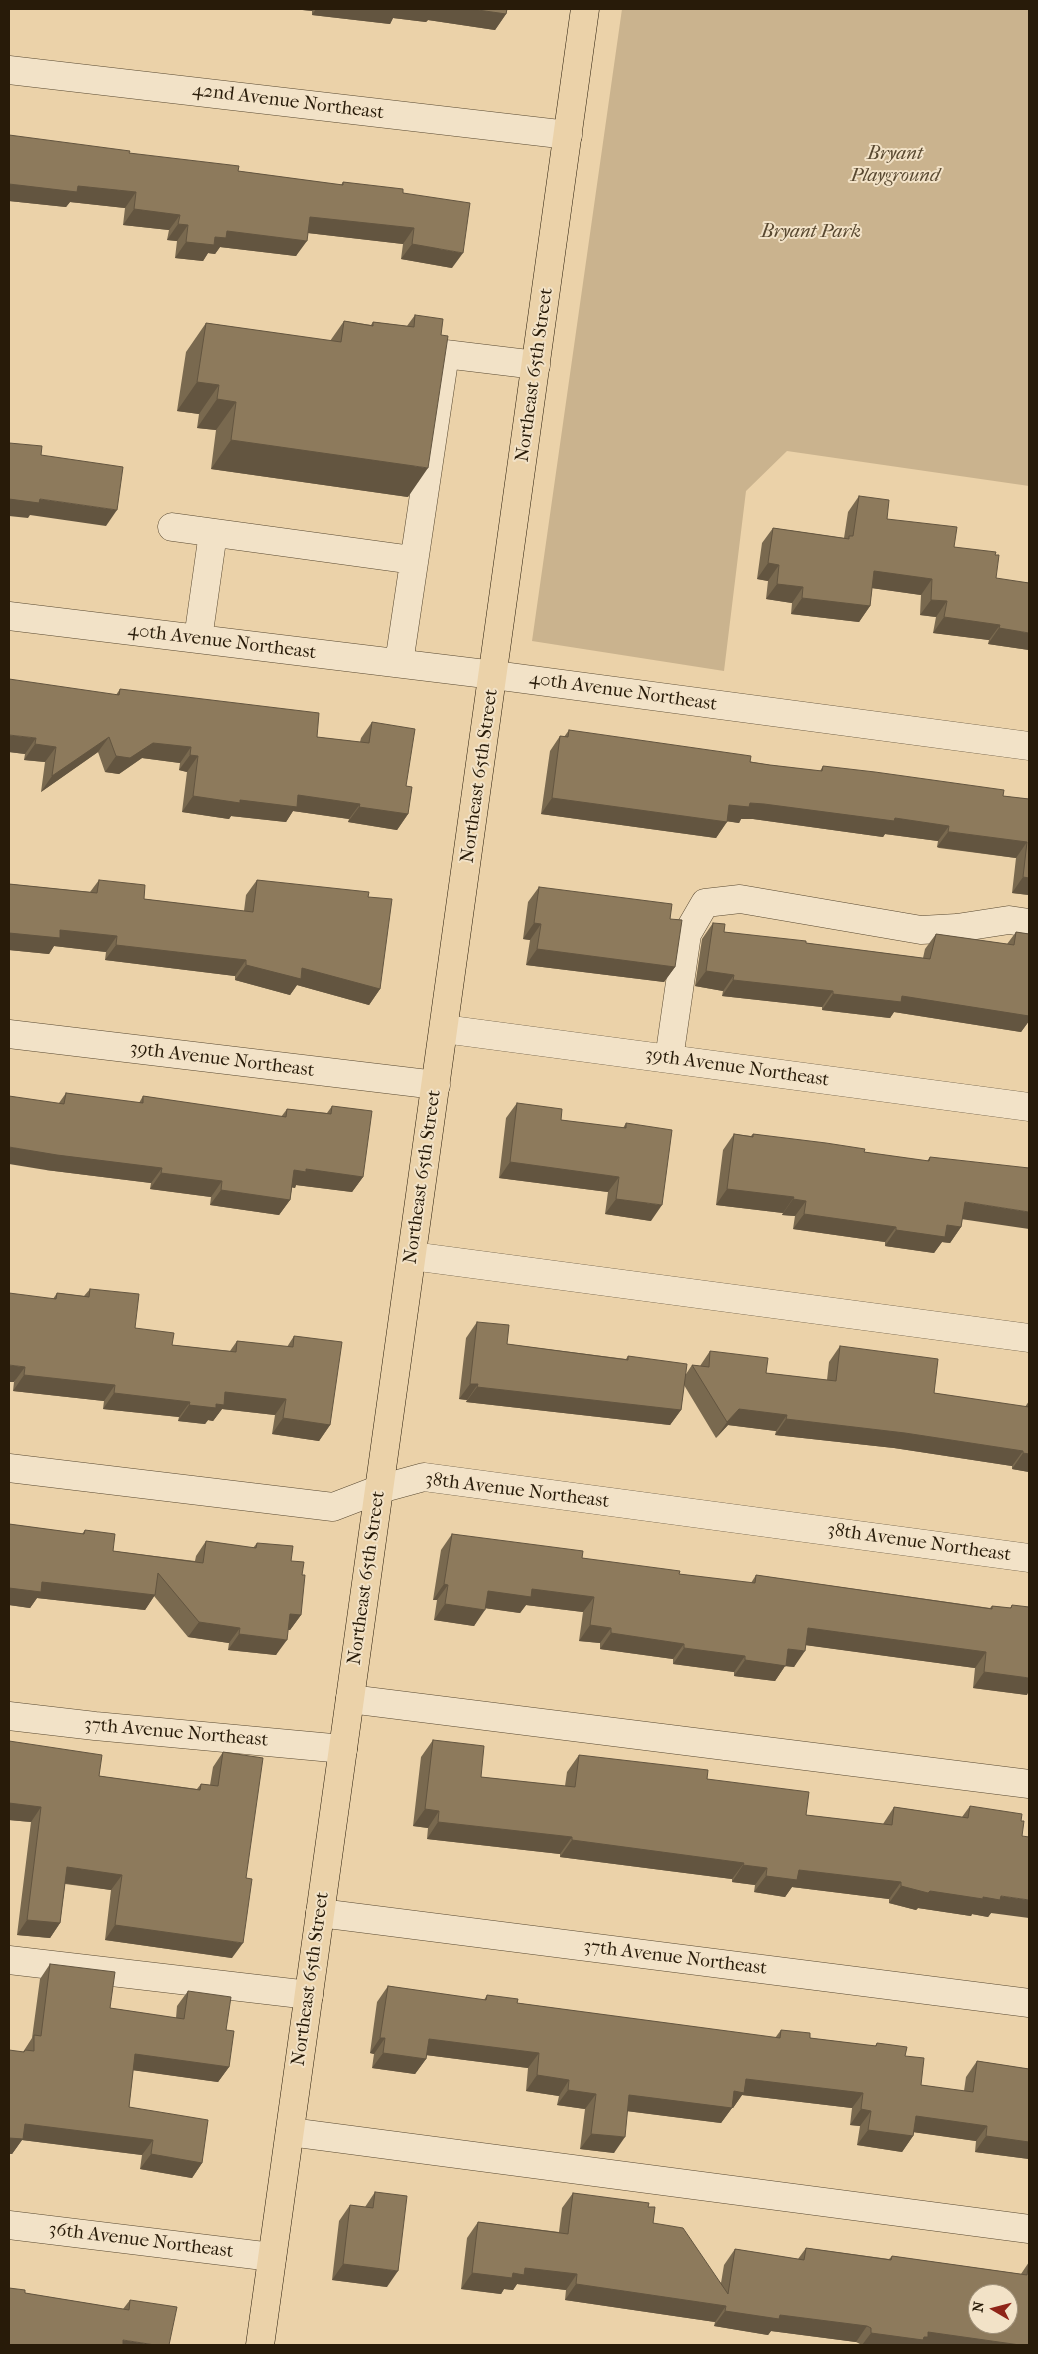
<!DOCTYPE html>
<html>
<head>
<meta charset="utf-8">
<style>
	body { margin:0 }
	#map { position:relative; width:1038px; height:2354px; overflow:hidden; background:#ebd2a9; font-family:"IM FELL French Canon",serif }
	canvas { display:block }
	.frame { position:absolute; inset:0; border:10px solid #281b09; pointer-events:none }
	.north { position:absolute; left:968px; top:2284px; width:50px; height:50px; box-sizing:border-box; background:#f2e2c7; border:1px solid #a1927b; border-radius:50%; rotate:278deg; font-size:14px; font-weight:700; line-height:20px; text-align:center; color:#281b09 }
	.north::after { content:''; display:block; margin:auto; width:18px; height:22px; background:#8f2418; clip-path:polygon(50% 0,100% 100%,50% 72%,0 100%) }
</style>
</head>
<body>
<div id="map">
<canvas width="1038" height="2354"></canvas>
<div class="frame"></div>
<div class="north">N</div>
</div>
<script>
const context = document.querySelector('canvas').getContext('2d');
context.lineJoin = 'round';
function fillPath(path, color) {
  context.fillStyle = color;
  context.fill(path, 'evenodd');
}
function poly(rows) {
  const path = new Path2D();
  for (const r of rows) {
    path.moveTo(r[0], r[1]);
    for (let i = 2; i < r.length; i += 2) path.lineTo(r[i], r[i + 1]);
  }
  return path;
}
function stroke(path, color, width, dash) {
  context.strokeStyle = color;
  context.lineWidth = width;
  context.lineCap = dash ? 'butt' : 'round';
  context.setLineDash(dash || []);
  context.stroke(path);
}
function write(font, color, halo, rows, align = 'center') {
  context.font = font + ' "IM FELL French Canon",serif';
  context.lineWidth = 4;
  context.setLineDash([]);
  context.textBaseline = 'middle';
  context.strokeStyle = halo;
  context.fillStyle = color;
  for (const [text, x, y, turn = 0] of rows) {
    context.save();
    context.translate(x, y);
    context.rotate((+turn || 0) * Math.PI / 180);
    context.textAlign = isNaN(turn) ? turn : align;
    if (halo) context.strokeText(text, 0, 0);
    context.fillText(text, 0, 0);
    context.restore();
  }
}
fillPath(poly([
	[622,9,1029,9,1029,486,787,451,746,491,724,671,532,641]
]), '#cab38e');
const minor = poly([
	[9,70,568,135],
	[172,527,413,560],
	[9,616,494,675,1029,746],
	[198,639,213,533],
	[399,663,445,354,536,365],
	[444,1029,1029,1107],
	[9,1034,436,1085],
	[669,1059,687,934,705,903,740,899,921,930,957,928,1009,920,1029,923],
	[412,1256,1029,1338],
	[9,1468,333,1507,380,1489,424,1477,1029,1558],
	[350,1699,1029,1784],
	[9,1716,95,1726,343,1749],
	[320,1913,1029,2003],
	[9,1960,309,1995],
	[290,2132,1029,2229],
	[9,2225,272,2257]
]);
const major = poly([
	[260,2345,585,9]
]);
stroke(minor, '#594931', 29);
stroke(major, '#281b09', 29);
stroke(minor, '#f2e2c7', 28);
stroke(major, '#ebd2a9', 28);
fillPath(poly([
	[293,9,507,9,506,14,495,30,428,20,426,22,393,18,390,24,312,15,312,11],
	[129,153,238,171,341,185,343,182,403,193,452,268,401,259,403,244,308,233,296,256,220,247,215,254,208,253,203,261,175,258,177,241,167,240,169,230,123,225,125,208,70,202,66,207,9,201],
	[415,315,441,335,408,497,211,469,216,430,197,428,199,414,177,411,186,352,206,323,330,341,344,321,371,325,373,322,407,326],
	[859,496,887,519,954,547,995,555,996,578,1029,650,988,644,989,640,933,633,936,617,920,615,921,595,872,588,870,606,859,622,791,614,792,603,766,599,768,581,757,579,762,543,773,528,844,538,848,512],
	[120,689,317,737,360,742,361,738,372,722,406,786,408,814,397,830,348,822,349,819,293,811,286,822,231,816,229,819,182,812,187,772,179,770,180,763,142,758,119,774,105,772,98,752,41,792,45,762,24,760,25,754,9,752,116,695],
	[569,730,770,765,820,771,823,766,1003,796,1029,799,1029,895,1012,893,1016,858,939,848,937,847,938,841,885,834,883,837,753,819,741,819,739,823,727,821,716,838,541,814,550,751,560,736,564,737],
	[99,880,144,899,244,911,246,895,257,880,368,897,380,989,369,1005,297,985,290,995,235,980,235,976,105,960,106,952,54,946,49,954,9,950,9,884,90,892],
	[539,887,670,919,675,967,664,982,526,965,530,940,523,939,528,902],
	[713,923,724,932,806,943,923,958,925,949,936,934,1007,944,1016,932,1029,934,1029,1021,1021,1032,894,1012,890,1018,822,1010,822,1007,722,996,723,991,695,986,702,939],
	[66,1093,139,1103,143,1096,281,1117,287,1109,327,1113,332,1106,363,1177,352,1192,296,1185,295,1188,292,1187,290,1200,279,1215,210,1205,211,1197,150,1189,151,1183,46,1170,59,1103],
	[517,1103,561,1120,623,1128,626,1123,651,1221,605,1214,608,1192,499,1178,506,1118],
	[734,1134,751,1136,753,1134,864,1152,927,1161,930,1157,962,1219,961,1227,950,1243,942,1242,934,1253,885,1246,885,1242,793,1229,795,1216,782,1215,783,1213,716,1205,723,1150],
	[90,1289,135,1328,172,1345,230,1351,237,1341,287,1347,294,1336,330,1425,319,1441,272,1434,275,1415,222,1409,213,1421,208,1420,205,1424,178,1421,179,1417,103,1409,104,1401,13,1391,14,1382,53,1299,57,1293,84,1296],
	[477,1322,507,1344,626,1359,628,1356,686,1374,692,1365,700,1366,710,1351,766,1373,827,1380,829,1362,840,1346,934,1393,1025,1407,1029,1401,1029,1472,1012,1469,1012,1466,894,1448,775,1435,776,1431,728,1425,716,1438,684,1385,681,1410,670,1425,466,1402,467,1400,459,1399,466,1338],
	[9,1524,82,1534,85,1530,113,1551,195,1561,196,1556,206,1541,253,1548,257,1543,291,1561,302,1575,301,1615,290,1630,288,1630,276,1655,228,1650,229,1643,188,1637,154,1596,145,1610,37,1598,30,1608,9,1605],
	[452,1534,582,1558,679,1574,751,1583,756,1575,990,1608,992,1606,1010,1608,1012,1605,1027,1695,973,1688,975,1668,806,1645,794,1667,785,1666,775,1681,734,1676,734,1672,673,1664,673,1659,600,1649,600,1643,579,1641,583,1612,526,1605,520,1613,485,1608,474,1626,434,1620,437,1600,433,1600,441,1550],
	[433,1740,481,1777,565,1786,567,1772,579,1755,707,1779,806,1815,883,1824,894,1807,962,1817,970,1806,991,1913,988,1917,972,1914,971,1916,918,1908,916,1910,889,1903,889,1899,792,1887,785,1897,754,1892,755,1885,732,1882,732,1879,560,1857,560,1854,427,1839,428,1828,413,1826,421,1757],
	[9,1741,99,1776,197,1789,201,1784,210,1785,213,1767,223,1752,232,1958,105,1940,111,1890,65,1884,60,1923,50,1938,17,1935,31,1822,9,1820],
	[50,1964,110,2008,176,2018,177,2006,188,1991,226,2030,229,2067,218,2082,133,2070,129,2107,202,2163,192,2178,140,2169,142,2155,22,2140,12,2154,9,2154,9,2051,23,2052,32,2038,40,1979],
	[388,1986,484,2000,487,1995,517,2003,775,2038,781,2030,810,2038,875,2046,877,2043,905,2056,921,2085,964,2091,966,2077,977,2061,1029,2069,1029,2159,975,2152,976,2141,914,2132,913,2136,902,2152,857,2145,860,2126,850,2125,852,2108,742,2095,733,2108,732,2108,721,2123,627,2111,614,2153,580,2149,585,2109,557,2105,559,2096,526,2091,528,2068,426,2055,426,2059,415,2074,372,2068,374,2054,370,2053,377,2002],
	[375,2192,387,2287,332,2280,339,2221,350,2205,365,2207],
	[573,2193,648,2207,653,2223,721,2283,724,2265,735,2249,798,2259,806,2248,889,2259,892,2256,1021,2274,1029,2262,1029,2345,860,2345,860,2344,856,2342,771,2331,768,2335,714,2326,715,2322,565,2300,566,2290,517,2284,513,2290,504,2289,501,2294,461,2289,467,2238,478,2222,559,2232,562,2208],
	[25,2293,123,2309,130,2300,169,2345]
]), '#79694f');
fillPath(poly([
	[293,9,314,9,312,11],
	[316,9,471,9,506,14,495,30,428,20,426,22,393,18,390,24,312,15],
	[9,184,78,186,136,192,125,208,70,202,66,207,9,201],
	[134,209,180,215,169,230,123,225],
	[310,217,414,228,403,244,299,232],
	[178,224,188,225,177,241,167,240],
	[227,231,307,241,296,256,220,247,215,254,208,253,203,261,175,258,186,242,215,237],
	[412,244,463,253,452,268,401,259],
	[197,382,219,385,199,414,177,411],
	[217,399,236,402,216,430,197,428],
	[231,440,428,468,408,497,211,469],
	[9,499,40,499,117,510,106,526,30,515,28,518,9,516],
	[768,563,779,565,768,581,757,579],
	[874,571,932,579,921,595,864,587],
	[777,584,803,587,792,603,766,599],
	[802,598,870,606,859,622,791,614],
	[931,600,947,601,936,617,920,615],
	[944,617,1000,625,989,640,933,633],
	[999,628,1029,633,1029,650,988,644],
	[9,735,36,738,25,754,9,752],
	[109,737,98,752,41,792,52,776],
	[153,743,191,747,180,763,142,758,119,774,105,772,116,756],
	[35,744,56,747,45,762,24,760],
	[190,755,198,756,187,772,179,770],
	[298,795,360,804,349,819,293,811,286,822,231,816,229,819,182,812,193,796,240,800],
	[552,798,727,822,716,838,541,814],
	[750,803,764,804,895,818,949,826,938,841,885,834,883,837,753,819,741,819,739,823,718,820,729,805],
	[359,807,408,814,397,830,348,822],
	[948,832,1027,842,1016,858,937,847],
	[1023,877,1029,878,1029,895,1012,893],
	[534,923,541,924,530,940,523,939],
	[60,930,117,936,106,952,54,946,49,954,9,950,9,933],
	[116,945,246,960,235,976,105,960],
	[537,949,675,967,664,982,526,965],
	[246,965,302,968,380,989,369,1005,297,985,290,995,235,980],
	[706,971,734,975,723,991,695,986],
	[733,980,833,991,822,1007,722,996],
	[833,994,902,996,1029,1012,1029,1021,1021,1032,894,1012,890,1018,822,1010],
	[9,1147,162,1168,151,1183,46,1170,9,1164],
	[510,1162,619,1177,608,1192,499,1178],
	[306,1169,363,1177,352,1192,296,1185,295,1188,284,1186,294,1170],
	[161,1173,222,1181,211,1197,150,1189],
	[727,1189,794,1197,783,1213,716,1205],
	[221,1190,290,1200,279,1215,210,1205],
	[616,1199,662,1205,651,1221,605,1214],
	[793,1199,806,1201,795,1216,782,1215],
	[965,1202,1029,1212,1029,1229,954,1218],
	[804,1214,896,1227,885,1242,793,1229],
	[947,1225,961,1227,950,1243,942,1242,934,1253,885,1246,896,1230],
	[9,1365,25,1367,14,1382,9,1382],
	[24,1375,115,1385,104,1401,13,1391],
	[470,1384,478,1384,467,1400,459,1399],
	[477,1387,681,1410,670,1425,466,1402],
	[225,1392,286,1399,275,1415,222,1409,213,1421,208,1420,205,1424,178,1421,189,1405],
	[114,1393,190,1402,179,1417,103,1409],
	[739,1409,787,1415,776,1431,728,1425,716,1438,727,1422],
	[283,1418,330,1425,319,1441,272,1434],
	[786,1419,905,1433,1023,1451,1012,1466,894,1448,775,1435],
	[1023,1453,1029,1454,1029,1472,1012,1469],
	[42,1582,155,1595,145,1610,37,1598,30,1608,9,1605,9,1588],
	[444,1584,448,1585,437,1600,433,1600],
	[532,1589,594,1597,583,1612,526,1605,520,1613,477,1607,488,1591],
	[445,1604,485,1610,474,1626,434,1620],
	[290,1614,301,1615,290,1630,279,1629],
	[199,1622,240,1628,229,1643,188,1637],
	[590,1625,611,1628,600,1643,579,1641],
	[808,1628,986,1652,975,1668,797,1644],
	[611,1633,684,1644,673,1659,600,1649],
	[239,1634,287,1640,276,1655,228,1650],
	[684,1648,745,1656,734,1672,673,1664],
	[788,1649,805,1651,794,1667,785,1666,775,1681,734,1676,745,1660],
	[984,1672,1029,1678,1029,1691,1027,1695,973,1688],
	[9,1803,41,1807,31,1822,9,1820],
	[425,1809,439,1811,428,1828,413,1826],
	[438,1822,572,1837,560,1854,427,1839],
	[572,1840,744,1863,732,1879,560,1857],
	[743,1865,767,1868,755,1885,732,1882],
	[67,1867,122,1875,111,1890,56,1882],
	[799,1870,901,1882,889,1899,792,1887,785,1897,754,1892,766,1876],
	[901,1886,930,1891,983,1897,1001,1896,1029,1900,1029,1918,991,1913,988,1917,972,1914,971,1916,918,1908,916,1910,889,1903],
	[27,1920,60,1923,50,1938,17,1935],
	[115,1925,243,1943,232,1958,105,1940],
	[380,2038,385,2038,374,2054,370,2053],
	[429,2039,539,2053,528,2068,418,2054],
	[383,2053,426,2059,415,2074,372,2068],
	[135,2054,229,2067,218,2082,124,2069],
	[537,2075,569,2080,559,2096,526,2091],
	[746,2079,863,2093,852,2108,742,2095,733,2108,732,2108,721,2123,618,2110,629,2095,734,2091],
	[568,2090,596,2094,585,2109,557,2105],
	[861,2109,871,2111,860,2126,850,2125],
	[916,2116,987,2126,976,2141,905,2131],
	[25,2124,153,2140,142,2155,22,2140,12,2154,9,2154,9,2138],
	[868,2130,913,2136,902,2152,857,2145],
	[591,2134,625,2137,614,2153,580,2149],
	[986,2136,1029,2142,1029,2159,975,2152],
	[151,2154,202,2163,192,2178,140,2169],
	[343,2264,398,2271,387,2287,332,2280],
	[525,2268,577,2274,566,2290,517,2284,513,2290,504,2289,501,2294,461,2289,472,2273,513,2273],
	[576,2284,726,2306,715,2322,565,2300],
	[725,2311,780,2315,867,2326,856,2342,771,2331,768,2335,714,2326],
	[928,2332,1020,2345,862,2345,871,2333,924,2337],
	[123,2340,155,2345,120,2345]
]), '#635540');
const building = poly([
	[471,9,507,9,506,14,471,9],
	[9,135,130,151,129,153,239,166,238,171,343,185,343,182,403,189,403,193,470,203,463,253,412,244,414,228,310,217,307,241,227,231,226,238,215,237,214,245,186,242,188,225,178,224,180,215,134,209,136,192,78,186,77,192,9,184,9,135],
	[415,315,443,319,441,335,448,336,428,468,231,440,236,402,217,399,219,385,197,382,206,323,341,342,344,321,373,326,373,322,414,327,415,315],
	[9,443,42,446,41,455,123,467,117,510,40,499,39,503,9,499,9,443],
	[859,496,889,500,887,519,957,527,954,547,996,552,995,555,999,555,996,578,1029,583,1029,633,999,628,1000,625,944,617,947,601,931,600,932,579,874,571,870,606,802,598,803,587,777,584,779,565,768,563,773,528,849,539,849,536,853,536,859,496],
	[9,679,119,695,120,689,319,713,317,737,369,743,372,722,415,729,406,786,412,787,408,814,359,807,360,804,298,795,297,807,240,800,240,803,193,796,198,756,190,755,191,747,153,743,130,758,116,756,109,737,52,776,56,747,35,744,36,738,9,735,9,679],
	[569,730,751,756,750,762,770,765,822,771,823,766,875,772,1004,790,1003,796,1029,799,1029,878,1023,877,1027,842,950,832,948,832,949,826,895,818,894,821,764,804,750,803,749,807,729,805,727,822,552,798,560,736,568,737,569,730],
	[99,880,145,885,144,899,253,912,257,880,369,892,368,897,392,899,380,989,302,968,301,979,246,965,246,960,116,945,117,936,60,930,60,938,9,933,9,884,97,893,99,880],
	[539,887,672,904,670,919,682,920,675,967,537,949,541,924,534,923,539,887],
	[713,923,725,924,724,932,806,941,806,943,930,959,936,934,1014,945,1016,932,1029,934,1029,1016,902,996,901,1002,833,994,833,991,733,980,734,975,706,971,713,923],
	[66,1093,143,1103,143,1096,286,1117,287,1109,331,1114,332,1106,372,1111,363,1177,306,1169,306,1172,294,1170,290,1200,221,1190,222,1181,161,1173,162,1168,57,1155,9,1147,9,1096,64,1104,66,1093],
	[517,1103,562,1109,561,1120,626,1128,626,1123,672,1130,662,1205,616,1199,619,1177,510,1162,517,1103],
	[734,1134,753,1137,753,1134,826,1143,865,1149,864,1152,929,1161,930,1157,1029,1168,1029,1212,965,1202,961,1227,947,1225,945,1237,896,1230,896,1227,804,1214,806,1201,793,1199,794,1197,727,1189,734,1134],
	[90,1289,139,1294,135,1328,174,1333,172,1345,236,1352,237,1341,293,1347,294,1336,342,1342,330,1425,283,1418,286,1399,225,1392,224,1405,216,1404,216,1408,189,1405,190,1402,114,1393,115,1385,24,1375,25,1367,9,1365,9,1293,56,1299,57,1293,89,1297,90,1289],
	[477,1322,509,1325,507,1344,628,1360,628,1356,687,1364,681,1410,477,1387,478,1384,470,1384,477,1322],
	[840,1346,938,1359,934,1393,1029,1407,1029,1454,1023,1453,1023,1451,905,1433,786,1419,787,1415,739,1409,727,1422,692,1365,709,1367,710,1351,768,1358,766,1373,836,1381,840,1346],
	[9,1524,84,1534,85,1530,115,1534,113,1551,203,1563,206,1541,256,1548,257,1543,293,1546,291,1561,304,1562,302,1575,305,1575,301,1615,290,1614,287,1640,239,1634,240,1628,199,1622,158,1573,155,1595,42,1582,41,1592,9,1588,9,1524],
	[452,1534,583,1551,582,1558,680,1571,679,1574,755,1583,756,1575,992,1609,992,1606,1011,1608,1012,1605,1029,1607,1029,1678,984,1672,986,1652,808,1628,805,1651,788,1649,786,1666,745,1660,745,1656,684,1648,684,1644,611,1633,611,1628,590,1625,594,1597,532,1589,531,1597,488,1591,485,1610,445,1604,448,1585,444,1584,452,1534],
	[433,1740,484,1746,481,1777,575,1787,579,1755,708,1770,707,1779,809,1792,806,1815,892,1825,894,1807,968,1818,970,1806,1022,1814,1021,1821,1024,1821,1022,1836,1029,1837,1029,1900,1001,1896,1000,1900,983,1897,983,1899,930,1891,928,1893,901,1886,901,1882,799,1870,797,1880,766,1876,767,1868,743,1865,744,1863,572,1840,572,1837,438,1822,439,1811,425,1809,433,1740],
	[9,1741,102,1755,99,1776,200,1790,201,1784,218,1786,223,1752,263,1758,246,1878,252,1879,243,1943,115,1925,122,1875,67,1867,60,1923,27,1920,41,1807,9,1803,9,1741],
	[50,1964,115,1972,110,2008,184,2019,188,1991,231,1997,226,2030,234,2031,229,2067,135,2054,129,2107,208,2120,202,2163,151,2154,153,2140,25,2124,23,2139,9,2138,9,2050,24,2052,25,2050,34,2051,34,2035,41,2036,50,1964],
	[388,1986,486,2000,487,1995,518,1999,517,2003,780,2038,781,2030,810,2033,810,2038,876,2046,877,2043,907,2047,905,2056,924,2058,921,2085,973,2092,977,2061,1029,2069,1029,2142,986,2136,987,2126,916,2116,913,2136,868,2130,871,2111,861,2109,863,2093,746,2079,744,2093,734,2091,732,2108,629,2095,625,2137,591,2134,596,2094,568,2090,569,2080,537,2075,539,2053,429,2039,426,2059,383,2053,385,2038,380,2038,388,1986],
	[375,2192,407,2196,398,2271,343,2264,350,2205,373,2208,375,2192],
	[573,2193,649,2203,648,2207,655,2207,653,2223,683,2228,728,2294,735,2249,804,2260,806,2248,891,2260,892,2256,1027,2275,1029,2262,1029,2345,1020,2345,928,2332,928,2337,924,2337,923,2340,871,2333,871,2328,867,2326,780,2315,779,2319,725,2311,726,2306,576,2284,577,2274,525,2268,524,2275,513,2273,512,2278,472,2273,478,2222,568,2234,573,2193],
	[978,2294,1008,2294,1008,2324,978,2324,978,2294],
	[9,2288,25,2290,25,2293,129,2310,130,2300,177,2307,169,2345,155,2345,123,2340,123,2345,9,2345,9,2288]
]);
fillPath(building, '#8d7a5c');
stroke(building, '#635540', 1);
write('19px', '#281b09', '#f2e2c7', [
	["42nd Avenue Northeast",288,102,7],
	["Northeast 65th Street",535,375,-82],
	["40th Avenue Northeast",222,642,7],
	["40th Avenue Northeast",623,692,8],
	["Northeast 65th Street",480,776,-82],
	["39th Avenue Northeast",222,1060,7],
	["39th Avenue Northeast",737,1068,8],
	["Northeast 65th Street",423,1177,-82],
	["38th Avenue Northeast",517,1491,7],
	["38th Avenue Northeast",919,1543,8],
	["Northeast 65th Street",367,1578,-82],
	["37th Avenue Northeast",176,1733,5],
	["37th Avenue Northeast",675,1958,7],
	["Northeast 65th Street",311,1979,-82],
	["36th Avenue Northeast",141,2241,7]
]);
write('italic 19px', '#594931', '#f2e2c7', [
	["Bryant",895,154],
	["Playground",895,176],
	["Bryant Park",811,232]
]);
</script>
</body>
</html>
